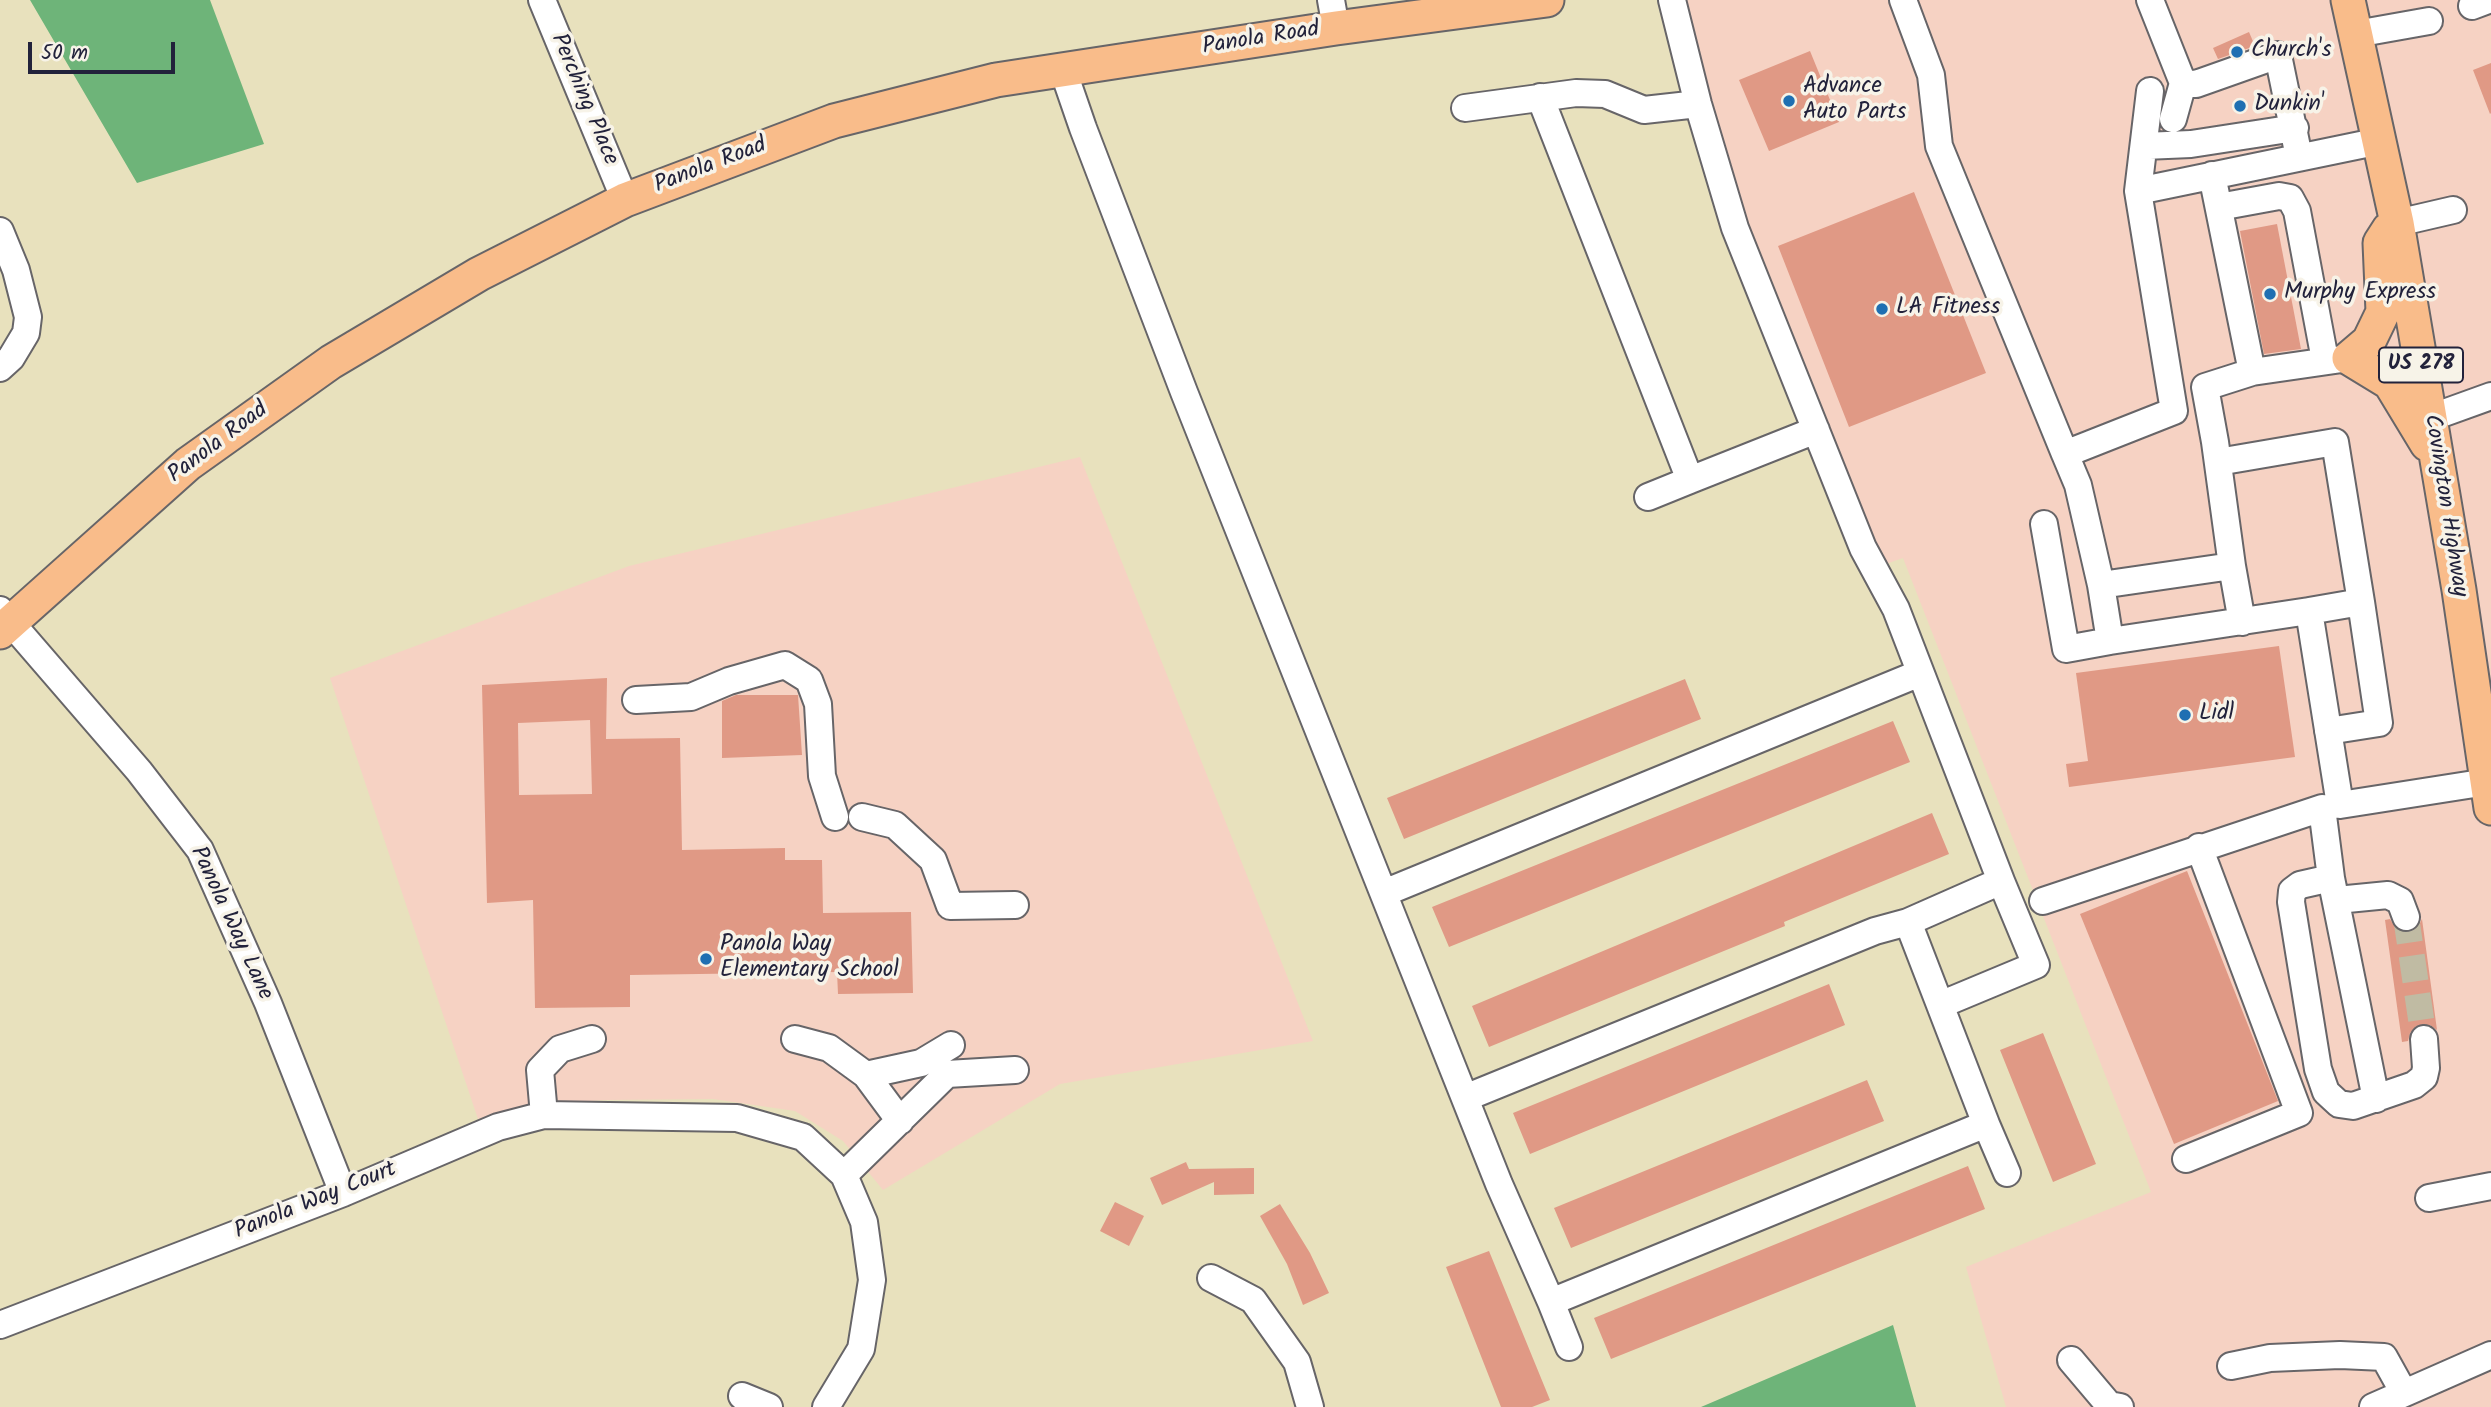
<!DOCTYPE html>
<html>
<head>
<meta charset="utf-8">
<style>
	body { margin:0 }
	#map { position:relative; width:2491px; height:1407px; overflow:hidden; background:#e8e1bd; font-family:Kalam,sans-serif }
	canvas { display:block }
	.scale { position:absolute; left:28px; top:42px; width:147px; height:32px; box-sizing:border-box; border:4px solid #22223b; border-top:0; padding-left:9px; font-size:21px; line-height:24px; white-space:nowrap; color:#22223b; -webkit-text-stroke:5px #f7f3e8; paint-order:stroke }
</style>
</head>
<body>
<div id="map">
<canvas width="2491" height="1407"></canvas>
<div class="scale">50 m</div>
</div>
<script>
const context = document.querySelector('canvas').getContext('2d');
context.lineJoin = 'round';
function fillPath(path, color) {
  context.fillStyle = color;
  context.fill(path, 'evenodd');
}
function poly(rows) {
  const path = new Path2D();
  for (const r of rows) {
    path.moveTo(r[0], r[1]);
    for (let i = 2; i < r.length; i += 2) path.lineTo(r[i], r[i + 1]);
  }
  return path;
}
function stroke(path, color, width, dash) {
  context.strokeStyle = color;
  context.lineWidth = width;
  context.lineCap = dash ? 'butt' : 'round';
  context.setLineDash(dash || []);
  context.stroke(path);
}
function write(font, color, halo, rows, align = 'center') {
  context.font = font + ' Kalam,sans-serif';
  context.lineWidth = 7;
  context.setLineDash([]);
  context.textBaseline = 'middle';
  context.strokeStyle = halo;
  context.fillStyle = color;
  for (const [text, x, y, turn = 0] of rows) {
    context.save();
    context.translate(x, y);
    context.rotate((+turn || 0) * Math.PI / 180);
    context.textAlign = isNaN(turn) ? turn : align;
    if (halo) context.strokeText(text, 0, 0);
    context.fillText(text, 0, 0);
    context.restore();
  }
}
fillPath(poly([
	[1661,0,2491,0,2491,1407,2006,1407,1966,1267,2151,1192,1903,558,1863,572],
	[1080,457,1313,1041,1060,1084,883,1190,843,1141,795,1111,713,1099,605,1100,528,1105,478,1119,330,678,629,566]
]), '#f6d2c3');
fillPath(poly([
	[30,0,210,0,264,144,137,183],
	[1893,1325,1916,1407,1701,1407]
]), '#6eb479');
fillPath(poly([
	[2249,32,2255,46,2218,59,2213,48],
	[1810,51,1839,122,1769,151,1739,80],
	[2491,63,2491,113,2490,114,2473,70],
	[1914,192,1986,373,1849,427,1778,246],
	[2277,224,2301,349,2264,354,2240,231],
	[2279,646,2295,757,2069,787,2066,764,2088,761,2076,673],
	[607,678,606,739,680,738,682,850,785,848,785,860,822,860,823,913,911,912,913,993,838,994,837,972,630,975,630,1007,535,1008,533,900,487,903,482,685],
	[590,720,592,794,519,795,518,723],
	[1685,679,1701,719,1404,839,1387,798],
	[736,695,798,695,802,755,722,758,722,701],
	[1893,721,1910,762,1449,947,1432,907],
	[1932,813,1949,854,1784,922,1785,926,1489,1047,1472,1006],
	[2187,871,2278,1101,2174,1144,2080,914],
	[2390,919,2396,929,2404,933,2418,927,2422,919,2437,1030,2430,1025,2416,1026,2410,1033,2408,1041,2402,1042,2385,920],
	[1829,984,1845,1025,1530,1154,1513,1113],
	[2043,1033,2096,1164,2053,1182,2000,1050],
	[1867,1080,1884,1121,1571,1248,1554,1208],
	[1186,1162,1189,1169,1254,1168,1254,1194,1214,1195,1214,1182,1162,1205,1150,1178],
	[1968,1166,1985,1209,1611,1359,1594,1318],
	[1115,1202,1144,1216,1129,1246,1100,1231],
	[1280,1204,1310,1253,1329,1293,1303,1305,1287,1264,1260,1216],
	[1489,1251,1550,1400,1532,1407,1501,1407,1446,1267]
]), '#e09985');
stroke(poly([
	[2406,917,2424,1039]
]), '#c0bba3', 26, [26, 13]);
const minor = poly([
	[542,0,625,200],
	[1331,0,1336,28],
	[1903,0,1931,75,1939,146,2065,454,2174,411,2138,191,2150,91],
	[2150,0,2183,83,2173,119],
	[2472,6,2488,0],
	[2356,34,2429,21],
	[1063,70,1083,128,1184,392,1499,1184,1551,1302,1986,1124,1908,922,2001,881,1896,609,1863,548,1735,228,1698,104,1672,0],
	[2183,83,2196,84,2278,55,2299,157],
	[1540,97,1690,480,1816,430],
	[1465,108,1576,93,1605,94,1644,110,1698,104],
	[2144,146,2191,144,2295,128],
	[2212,175,2252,372,2349,358],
	[2138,191,2380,141],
	[2219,207,2279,196,2290,198,2297,211,2325,360],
	[2397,223,2453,210],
	[0,231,16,270,28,317,26,333,11,358,0,368],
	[2252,372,2205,387,2215,442,2232,566,2101,585,2110,641,2309,611,2340,805,2487,782],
	[2430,418,2491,396],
	[2065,454,2078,485,2101,585],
	[2218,462,2335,442,2361,602],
	[1648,497,1690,480],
	[2044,524,2066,649,2110,641],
	[2232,566,2242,622],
	[0,610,139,771,200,850,268,1003,343,1193],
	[2309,611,2361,602,2365,629,2379,723,2328,731],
	[636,700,691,697,729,681,785,665,809,680,818,704,822,776,835,817],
	[862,817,895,825,933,860,950,906,1015,905],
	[2331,878,2300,885,2292,891,2291,902,2318,1069,2326,1092,2339,1104,2353,1106,2414,1085,2424,1077,2426,1068,2424,1039],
	[1384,893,1920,673],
	[2337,900,2388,895,2400,901,2406,917],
	[2043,901,2322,808,2331,878,2376,1099],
	[1940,1005,2036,965,2001,881],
	[795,1039,829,1048,866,1075,900,1121],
	[866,1075,921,1063,951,1045],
	[1465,1098,1875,931,1908,922],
	[544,1115,540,1070,560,1049,592,1039],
	[1986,1124,2007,1173],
	[2186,1159,2299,1113,2199,847],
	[844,1175,947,1074,1015,1070],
	[2429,1198,2491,1186],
	[1211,1278,1253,1300,1297,1362,1310,1407],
	[1551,1302,1569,1347],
	[0,1325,343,1193,498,1127,544,1115,737,1118,803,1137,844,1175,864,1222,872,1280,861,1349,826,1407],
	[2071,1360,2109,1405,2120,1407],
	[2231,1366,2270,1358,2340,1355,2384,1357,2404,1393],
	[742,1396,769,1407],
	[2373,1407,2491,1355]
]);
const major = poly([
	[2348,0,2397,223,2459,590,2491,808],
	[2389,229,2380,243,2383,312,2369,341,2349,358,2390,383,2427,444],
	[0,632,188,464,331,362,479,274,625,200,834,121,996,80,1336,28,1547,0]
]);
stroke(minor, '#676568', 30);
stroke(major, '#676568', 37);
stroke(minor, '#fff', 26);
stroke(major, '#f9bc8a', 33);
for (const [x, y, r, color] of [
	[2237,52,7,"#1f6fb2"],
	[1789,101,7,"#1f6fb2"],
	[2240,106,7,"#1f6fb2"],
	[2270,294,7,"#1f6fb2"],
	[1882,309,7,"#1f6fb2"],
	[2185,715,7,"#1f6fb2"],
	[706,959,7,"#1f6fb2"]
]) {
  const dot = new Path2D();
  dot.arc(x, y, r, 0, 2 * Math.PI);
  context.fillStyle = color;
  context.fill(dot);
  stroke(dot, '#f7f3e8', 2.5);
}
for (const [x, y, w] of [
	[2421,365,84]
]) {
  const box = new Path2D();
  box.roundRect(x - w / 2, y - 17.5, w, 35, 5);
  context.fillStyle = '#f7f3e8';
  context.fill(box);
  stroke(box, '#22223b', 2);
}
write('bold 21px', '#22223b', null, [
	["US 278",2421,365]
]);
write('23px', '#22223b', '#f7f3e8', [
	["Panola Road",1261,40,-9],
	["Perching Place",583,100,67],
	["Panola Road",711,167,-21],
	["Panola Road",219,444,-37],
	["Covington Highway",2444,506,81],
	["Panola Way Lane",230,924,65],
	["Panola Way Court",316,1202,-22]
]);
write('23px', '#22223b', '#f7f3e8', [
	["Church's",2251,52],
	["Advance",1803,88],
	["Auto Parts",1803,114],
	["Dunkin'",2254,106],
	["Murphy Express",2284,294],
	["LA Fitness",1896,309],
	["Lidl",2199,715],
	["Panola Way",720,946],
	["Elementary School",720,972]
], 'left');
</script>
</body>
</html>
